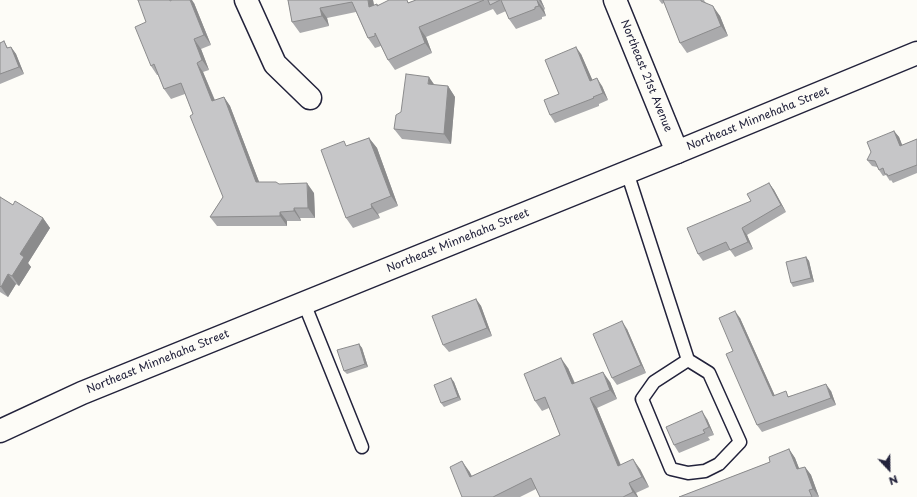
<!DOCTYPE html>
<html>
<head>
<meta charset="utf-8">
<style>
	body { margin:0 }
	#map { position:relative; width:917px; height:497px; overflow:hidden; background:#fdfcf7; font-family:"Playpen Sans",sans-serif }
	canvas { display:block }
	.north { position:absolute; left:869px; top:449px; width:40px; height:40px; -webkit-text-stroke:3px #fdfcf7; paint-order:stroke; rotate:158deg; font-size:11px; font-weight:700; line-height:16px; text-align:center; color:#22223b }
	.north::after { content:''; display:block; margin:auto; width:14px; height:18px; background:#22223b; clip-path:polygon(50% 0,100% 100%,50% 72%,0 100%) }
</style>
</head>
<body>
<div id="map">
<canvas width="917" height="497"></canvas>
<div class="north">N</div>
</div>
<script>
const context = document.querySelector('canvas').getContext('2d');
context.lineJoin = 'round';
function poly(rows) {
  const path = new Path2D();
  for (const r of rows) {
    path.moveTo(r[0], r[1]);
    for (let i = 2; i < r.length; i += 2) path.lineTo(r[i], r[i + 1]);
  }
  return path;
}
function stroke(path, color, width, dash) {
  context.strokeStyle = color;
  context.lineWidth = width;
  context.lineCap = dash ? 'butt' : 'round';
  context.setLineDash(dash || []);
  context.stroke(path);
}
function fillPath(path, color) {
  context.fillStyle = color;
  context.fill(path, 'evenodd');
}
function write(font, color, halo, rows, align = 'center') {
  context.font = font + ' "Playpen Sans",sans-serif';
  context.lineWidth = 3;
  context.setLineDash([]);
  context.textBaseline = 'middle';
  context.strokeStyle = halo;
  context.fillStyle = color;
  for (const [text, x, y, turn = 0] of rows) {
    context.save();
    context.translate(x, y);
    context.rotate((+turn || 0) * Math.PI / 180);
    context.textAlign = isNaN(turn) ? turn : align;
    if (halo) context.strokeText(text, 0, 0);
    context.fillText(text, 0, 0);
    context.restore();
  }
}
const service = poly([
	[627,172,688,360],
	[304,303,362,447],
	[688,360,709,373,740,442,719,464,705,471,688,473,671,469,642,399,654,382,688,360]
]);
const minor = poly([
	[246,0,275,64,310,98],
	[615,0,677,152]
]);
const secondary = poly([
	[0,431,82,393,677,152,917,53]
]);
stroke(service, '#22223b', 15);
stroke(minor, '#22223b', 25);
stroke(secondary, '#22223b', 25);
stroke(service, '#fdfcf7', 12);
stroke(minor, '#fdfcf7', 22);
stroke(secondary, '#fdfcf7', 22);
fillPath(poly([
	[288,0,373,0,374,5,377,4,378,5,410,2,416,0,541,0,545,9,544,10,546,16,542,17,542,19,516,29,509,19,506,11,497,15,493,9,426,37,432,53,395,70,388,60,381,46,375,48,368,38,356,12,327,18,329,26,300,33,292,22],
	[659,0,704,0,705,2,720,16,728,36,687,53,680,43,664,3,662,4],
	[194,3,211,45,201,49,209,70,203,72,215,100,224,97,230,106,259,182,279,184,314,193,315,218,300,218,301,221,287,221,287,226,217,226,210,217,223,197,193,114,185,94,171,99,164,89,158,75,157,75,151,66,146,22],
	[4,41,8,48,11,47,16,54,24,74,0,84,0,43],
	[581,54,592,80,602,86,608,100,599,104,599,106,555,123,550,115,559,94],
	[435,85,448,86,455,97,451,144,402,139,394,129,401,112],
	[894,131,899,137,902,145,917,139,917,173,893,183,891,180,890,181,886,175,883,176,877,167,872,166,867,160],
	[369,138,377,148,398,206,378,214,380,218,353,228,346,218,347,146],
	[769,183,774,190,786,212,747,235,753,249,735,257,730,250,703,261,698,254],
	[0,197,13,205,43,218,50,228,28,263,31,267,19,286,16,284,8,297,0,292],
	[806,257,809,261,814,282,793,287,791,283],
	[476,299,481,306,492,336,449,352,443,345],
	[740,318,775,396,789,396,831,391,836,405,762,432,757,425,733,351],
	[627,329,646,373,617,385,612,378],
	[359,344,362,348,368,367,347,374,344,371],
	[568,368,575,383,610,382,617,399,597,408,621,465,640,469,649,487,636,493,638,497,540,497,536,489,520,497,462,497,469,471,472,476,560,435,549,408,542,411,535,401],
	[451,378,454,382,461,400,444,407,441,403],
	[707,419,714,435,708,437,710,440,679,453,674,445],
	[789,449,795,458,799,469,805,467,811,475,819,497,679,497,770,462]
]), '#aaaaac');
fillPath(poly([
	[190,0,192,0,194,3,211,45,204,35],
	[368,0,373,0,376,17,369,7],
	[537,0,544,10,546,16,539,6],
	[539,0,541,0,545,9],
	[713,6,720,16,728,36,721,26],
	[320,8,327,18,329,26,322,16],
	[419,27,426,37,432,53,425,43],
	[194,39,201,49,209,70,202,60],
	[11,47,16,54,24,74,19,67],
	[576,47,581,54,596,88,590,81],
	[197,63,203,72,219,111,212,101],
	[429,77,436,87,428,84],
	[597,78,602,86,608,100,603,93],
	[448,86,455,97,451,144,444,134],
	[224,97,230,106,263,192,256,182],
	[894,131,899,137,905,152,900,146],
	[369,138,377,148,398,206,391,196],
	[307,183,314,193,315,218,308,208],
	[769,183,774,190,786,212,781,205],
	[371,204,378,214,380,218,372,208],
	[294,208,300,218,301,221,294,211],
	[280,212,287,221,287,226,280,216],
	[43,218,50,228,28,263,31,267,19,286,12,276,20,254],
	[742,228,747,235,753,249,748,242],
	[806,257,809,261,814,282,811,278],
	[8,274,16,284,8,297,1,287],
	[476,299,481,306,492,336,487,328],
	[735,311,740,318,778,403,773,396],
	[622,321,627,329,646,373,641,365],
	[359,344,362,348,368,367,365,364],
	[561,358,568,368,579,394,572,384],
	[603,372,610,382,617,399,610,390],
	[451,378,454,382,461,400,458,397],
	[826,384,831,391,836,405,831,398],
	[590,398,597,408,625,476,618,466],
	[702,411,707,419,714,435,709,427],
	[789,449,795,458,803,478,797,469],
	[633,459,640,469,649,487,642,477],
	[462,461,469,471,477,487,470,477],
	[805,467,811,475,819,497,813,489],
	[629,483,636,493,638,497,637,497,633,492]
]), '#8b8b8c');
const building = poly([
	[138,0,170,0,170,1,172,0,190,0,204,35,194,39,202,60,197,63,212,101,224,97,256,182,276,182,279,184,307,183,308,208,294,208,294,211,280,212,280,216,210,217,223,197,190,116,193,114,181,83,164,89,154,64,151,66,135,27,146,22,138,0],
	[288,0,368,0,369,7,377,4,377,6,389,0,407,0,408,3,416,0,484,0,419,27,425,43,388,60,375,33,375,36,368,38,352,2,320,8,322,16,292,22,288,0],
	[488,0,500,0,490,5,488,0],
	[501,0,537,0,539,6,535,7,535,9,509,19,501,0],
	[663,0,701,0,701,1,713,6,721,26,680,43,663,0],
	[4,41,7,48,11,47,19,67,0,74,0,43,4,41],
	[576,47,590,81,597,78,603,93,593,97,594,98,550,115,544,100,559,94,545,60,576,47],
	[406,74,429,77,428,84,448,86,444,134,394,129,396,115,401,112,406,74],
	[894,131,900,146,917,139,917,165,888,176,887,174,885,174,883,168,879,170,875,161,867,160,871,152,867,142,894,131],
	[369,138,391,196,371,204,372,208,346,218,321,150,344,141,346,146,369,138],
	[769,183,781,205,742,228,748,242,730,250,726,242,698,254,687,228,751,201,747,194,769,183],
	[0,197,13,205,15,201,43,218,20,254,24,257,12,276,8,274,1,287,0,286,0,197],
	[806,257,811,278,791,283,786,262,806,257],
	[476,299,487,328,443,345,432,316,476,299],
	[735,311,773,396,786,391,788,397,826,384,831,398,757,425,726,354,733,351,719,318,735,311],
	[622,321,641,365,612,378,593,334,622,321],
	[359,344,365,364,344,371,337,350,359,344],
	[561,358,572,384,603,372,610,390,590,398,618,466,633,459,642,477,629,483,633,492,623,497,540,497,531,478,493,497,462,497,450,467,462,461,470,477,560,435,545,397,535,401,524,374,561,358],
	[451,378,458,397,441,403,434,385,451,378],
	[702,411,709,427,703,430,705,433,674,445,666,427,702,411],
	[789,449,797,469,805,467,813,489,809,490,812,497,679,497,770,462,769,457,789,449]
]);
fillPath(building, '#c6c6c8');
stroke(building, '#8b8b8c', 1);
write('11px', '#22223b', '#fdfcf7', [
	["Northeast 21st Avenue",646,76,68],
	["Northeast Minnehaha Street",758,119,-22],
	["Northeast Minnehaha Street",458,241,-22],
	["Northeast Minnehaha Street",158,362,-22]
]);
</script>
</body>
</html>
